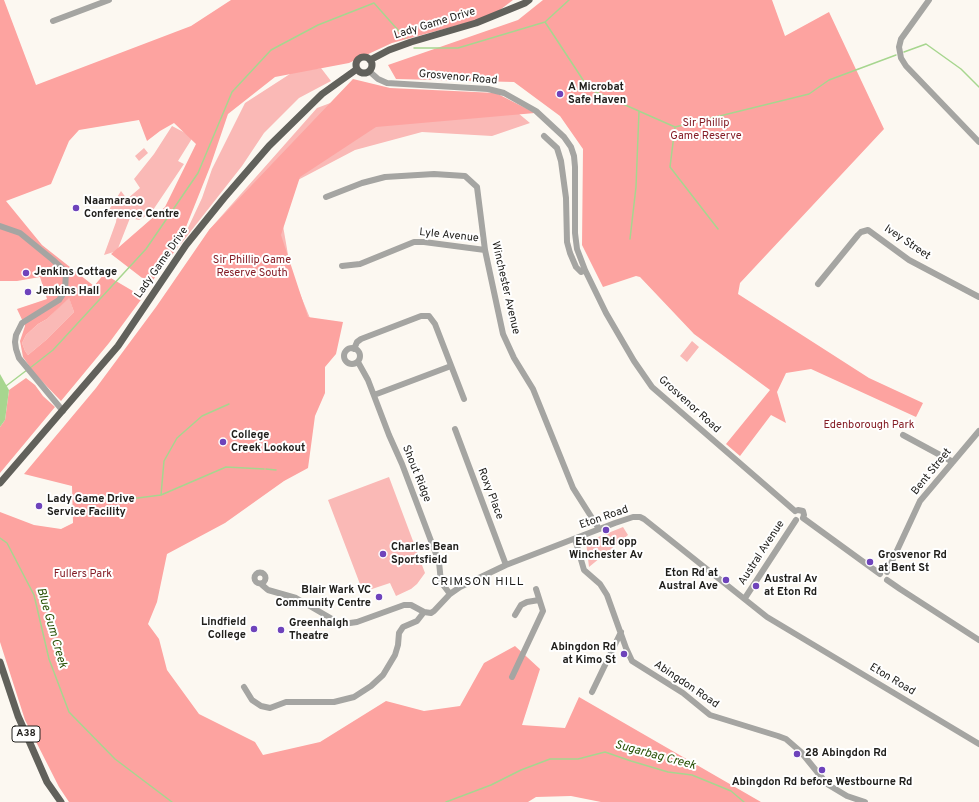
<!DOCTYPE html>
<html>
<head>
<meta charset="utf-8">
<style>
	body { margin:0 }
	canvas { display:block; background:#fcf8f1 }
</style>
</head>
<body>
<canvas width="979" height="802"></canvas>
<script>
const context = document.querySelector('canvas').getContext('2d');
context.lineJoin = 'round';
function fillPath(path, color) {
  context.fillStyle = color;
  context.fill(path, 'evenodd');
}
function poly(rows) {
  const path = new Path2D();
  for (const r of rows) {
    if (r.length === 3) {
      path.moveTo(r[0] + r[2], r[1]);
      path.arc(r[0], r[1], r[2], 0, 2 * Math.PI);
      continue;
    }
    path.moveTo(r[0], r[1]);
    for (let i = 2; i < r.length; i += 2) path.lineTo(r[i], r[i + 1]);
  }
  return path;
}
function stroke(path, color, width, dash) {
  context.strokeStyle = color;
  context.lineWidth = width;
  context.lineCap = dash ? 'butt' : 'round';
  context.setLineDash(dash || []);
  context.stroke(path);
}
function write(font, color, halo, rows, align = 'center') {
  context.font = font + ' Overpass,sans-serif';
  context.lineWidth = 4;
  context.setLineDash([]);
  context.textBaseline = 'middle';
  context.strokeStyle = halo;
  context.fillStyle = color;
  for (const [text, x, y, turn = 0] of rows) {
    context.save();
    context.translate(x, y);
    context.rotate((+turn || 0) * Math.PI / 180);
    context.textAlign = isNaN(turn) ? turn : align;
    if (halo) context.strokeText(text, 0, 0);
    context.fillText(text, 0, 0);
    context.restore();
  }
}
fillPath(poly([
	[321,68,331,81,299,98,264,133,242,166,180,245,202,198,212,169,245,103,293,72],
	[357,93,500,98,530,123,492,136,422,132,355,150,277,191,291,272,312,323,209,230,317,108],
	[172,126,193,137,178,161,184,164,151,213,139,220,130,218,117,251,104,255,116,222,117,215,107,213,121,191,127,199,140,188,134,179,154,154],
	[144,148,148,153,139,161,135,156],
	[69,297,74,312,46,340,28,355,25,351,22,343,26,335,38,324,47,319],
	[692,341,699,347,687,362,680,356],
	[389,477,425,573,417,584,411,589,396,596,390,583,363,592,328,500],
	[623,527,628,535,589,567,586,542]
]), '#fab9b6');
fillPath(poly([
	[0,0,4,0,36,85,191,26,231,0,513,0,492,16,392,43,349,63,275,77,228,114,210,167,178,247,150,284,111,254,165,207,196,144,174,123,160,131,147,141,139,120,79,130,69,141,51,184,6,201,42,245,94,286,104,274,143,297,109,343,61,401,34,373,23,357,20,341,25,326,17,309,47,299,40,277,17,281,0,281],
	[69,298,74,312,46,340,28,355,25,351,22,343,26,335,38,324,47,319],
	[543,0,772,0,785,36,829,12,884,129,740,283,738,294,869,378,923,403,916,417,811,369,786,373,777,392,786,423,771,415,740,456,726,444,770,390,694,334,640,277,636,276,603,287,582,245,583,149,560,116,514,82,396,79,388,65,518,20],
	[353,79,390,88,496,93,535,113,376,127,300,177,281,235,308,317,343,322,336,354,325,367,325,393,315,416,308,468,284,481,225,523,167,554,157,602,148,624,159,639,167,670,199,714,255,742,263,755,320,742,386,701,424,711,460,706,484,663,515,646,540,669,522,725,565,728,579,697,761,802,601,802,571,796,536,797,528,802,69,802,59,787,25,720,0,642,0,512,34,525,61,529,73,523,72,486,24,474,96,388,156,307,209,230],
	[26,378,35,385,43,396,55,407,0,473,0,427,5,420,9,390]
]), '#fda3a0');
fillPath(poly([
	[0,374,9,390,5,420,0,427]
]), '#a7d68f');
stroke(poly([
	[545,22,589,89,675,127,670,167,718,229],
	[414,48,458,48,545,22,569,0],
	[904,52,926,44,961,69,979,87],
	[675,127,809,94,829,80,896,55],
	[630,239,636,187,639,111],
	[30,368,53,350,146,249,198,173,232,92,271,50,318,25,374,3,405,38],
	[6,386,27,370],
	[266,469,276,470],
	[161,495,164,461,177,438,202,416,229,404],
	[122,500,161,495,226,467,264,469],
	[0,538,7,543,34,595,49,659,69,712,115,759,172,802],
	[446,802,491,785,521,770,550,759,578,759,605,752,631,761,668,772,692,775,731,791,744,802]
]), '#a7d68f', 1.5);
stroke(poly([
	[929,0,901,39,899,47,901,58,906,66,979,142],
	[53,21,109,0],
	[369,71,378,79,387,83,488,89,504,93,536,111,564,137,571,147,574,156,575,167,575,233,577,249,585,270,606,313,634,361,652,387,795,511],
	[544,136,557,148,561,161,566,198,567,242,570,253,576,267,581,272,585,270],
	[326,197,362,183,385,177,434,174,465,176,477,187,485,250,503,334,514,358,533,389,573,488,599,529],
	[0,226,20,233,53,260,66,272,65,291,59,300,22,323,16,335,15,342,16,349,19,358,63,411],
	[342,266,360,264,414,242,424,242,485,250],
	[818,284,858,235,861,232,868,230,909,260,979,297],
	[352,356,8],
	[354,349,357,342,361,339,421,316,429,316,435,324,464,399],
	[358,362,368,380,389,435,402,464,439,562,441,582,450,594],
	[374,395,451,366],
	[455,429,506,565],
	[903,435,953,462],
	[795,511,798,510,803,511,804,515,803,518],
	[803,518,880,574],
	[575,539,584,570,600,584,607,595,626,648,632,661,683,693,710,715,778,736,786,739,801,752,827,784,847,796,865,802],
	[887,572,920,501,979,431],
	[260,578,5.5],
	[887,580,900,589,979,640],
	[261,584,268,590,296,598,339,623,343,624,357,622,404,605,411,605,424,612],
	[745,598,796,520],
	[515,615,521,605,527,602,539,600],
	[512,677,543,611,536,589],
	[244,687,252,700,261,706,270,708,286,702,334,702,354,697,371,686,383,675,395,655,398,645,399,633,403,627,417,621,424,612,431,613,434,611,450,594,460,587,506,565,615,523,633,517,640,517,644,519,767,617,979,744],
	[592,692,621,632]
]), '#a5a5a2', 6);
stroke(poly([
	[364,65,8],
	[370,60,389,50,411,42,476,23,525,3,529,0],
	[0,483,118,346,186,245,224,198,269,146,322,94,357,69],
	[0,662,18,716,26,734,47,782,61,802]
]), '#61615b', 7);
for (const [x, y, r, color] of [
	[560,94,4,"#6e43bb"],
	[76,208,4,"#6e43bb"],
	[26,273,4,"#6e43bb"],
	[28,292,4,"#6e43bb"],
	[223,442,4,"#6e43bb"],
	[39,506,4,"#6e43bb"],
	[606,530,4,"#6e43bb"],
	[383,554,4,"#6e43bb"],
	[870,562,4,"#6e43bb"],
	[726,580,4,"#6e43bb"],
	[756,586,4,"#6e43bb"],
	[379,597,4,"#6e43bb"],
	[254,629,4,"#6e43bb"],
	[281,630,4,"#6e43bb"],
	[624,654,4,"#6e43bb"],
	[797,754,4,"#6e43bb"],
	[822,770,4,"#6e43bb"]
]) {
  const dot = new Path2D();
  dot.arc(x, y, r, 0, 2 * Math.PI);
  context.fillStyle = color;
  context.fill(dot);
  stroke(dot, '#fff', 1.5);
}
for (const [x, y, w] of [
	[26,734,28]
]) {
  const box = new Path2D();
  box.roundRect(x - w / 2, y - 8, w, 16, 3);
  context.fillStyle = '#fff';
  context.fill(box);
  stroke(box, '#21201d', 1);
}
write('bold 10px', '#21201d', null, [
	["A38",26,734]
]);
write('11px', '#21201d', '#fff', [
	["Lady Game Drive",435,24,-17],
	["Grosvenor Road",458,78,5],
	["Lyle Avenue",449,236,6],
	["Ivey Street",907,243,34],
	["Lady Game Drive",162,263,-55],
	["Winchester Avenue",505,288,77],
	["Grosvenor Road",689,405,42],
	["Bent Street",932,472,-51],
	["Shout Ridge",416,474,68],
	["Roxy Place",490,494,69],
	["Eton Road",604,518,-19],
	["Austral Avenue",762,553,-57],
	["Eton Road",892,680,31],
	["Abingdon Road",686,685,34]
]);
write('bold 11px', '#21201d', '#fff', [
	["A Microbat",568,88],
	["Safe Haven",568,101],
	["Naamaraoo",84,202],
	["Conference Centre",84,215],
	["Jenkins Cottage",34,273],
	["Jenkins Hall",36,292],
	["College",231,436],
	["Creek Lookout",231,449],
	["Lady Game Drive",47,500],
	["Service Facility",47,513],
	["Eton Rd opp",606,543,"center"],
	["Winchester Av",606,556,"center"],
	["Charles Bean",391,548],
	["Sportsfield",391,561],
	["Grosvenor Rd",878,556],
	["at Bent St",878,569],
	["Eton Rd at",718,574,"right"],
	["Austral Ave",718,587,"right"],
	["Austral Av",764,580],
	["at Eton Rd",764,593],
	["Blair Wark VC",371,591,"right"],
	["Community Centre",371,604,"right"],
	["Lindfield",246,623,"right"],
	["College",246,636,"right"],
	["Greenhalgh",289,624],
	["Theatre",289,637],
	["Abingdon Rd",616,648,"right"],
	["at Kimo St",616,661,"right"],
	["28 Abingdon Rd",805,754],
	["Abingdon Rd before Westbourne Rd",822,783,"center"]
], 'left');
write('11px', '#851e27', '#fff', [
	["Sir Phillip",706,124],
	["Game Reserve",706,137],
	["Sir Phillip Game",252,261],
	["Reserve South",252,274],
	["Edenborough Park",869,426],
	["Fullers Park",83,575]
]);
context.letterSpacing = '1px';
write('12px', '#21201d', '#fff', [
	["CRIMSON HILL",478,583]
]);
context.letterSpacing = '0px';
write('italic 12px', '#264f03', '#fff', [
	["Blue Gum Creek",51,628,74],
	["Sugarbag Creek",655,756,15]
]);
</script>
</body>
</html>
